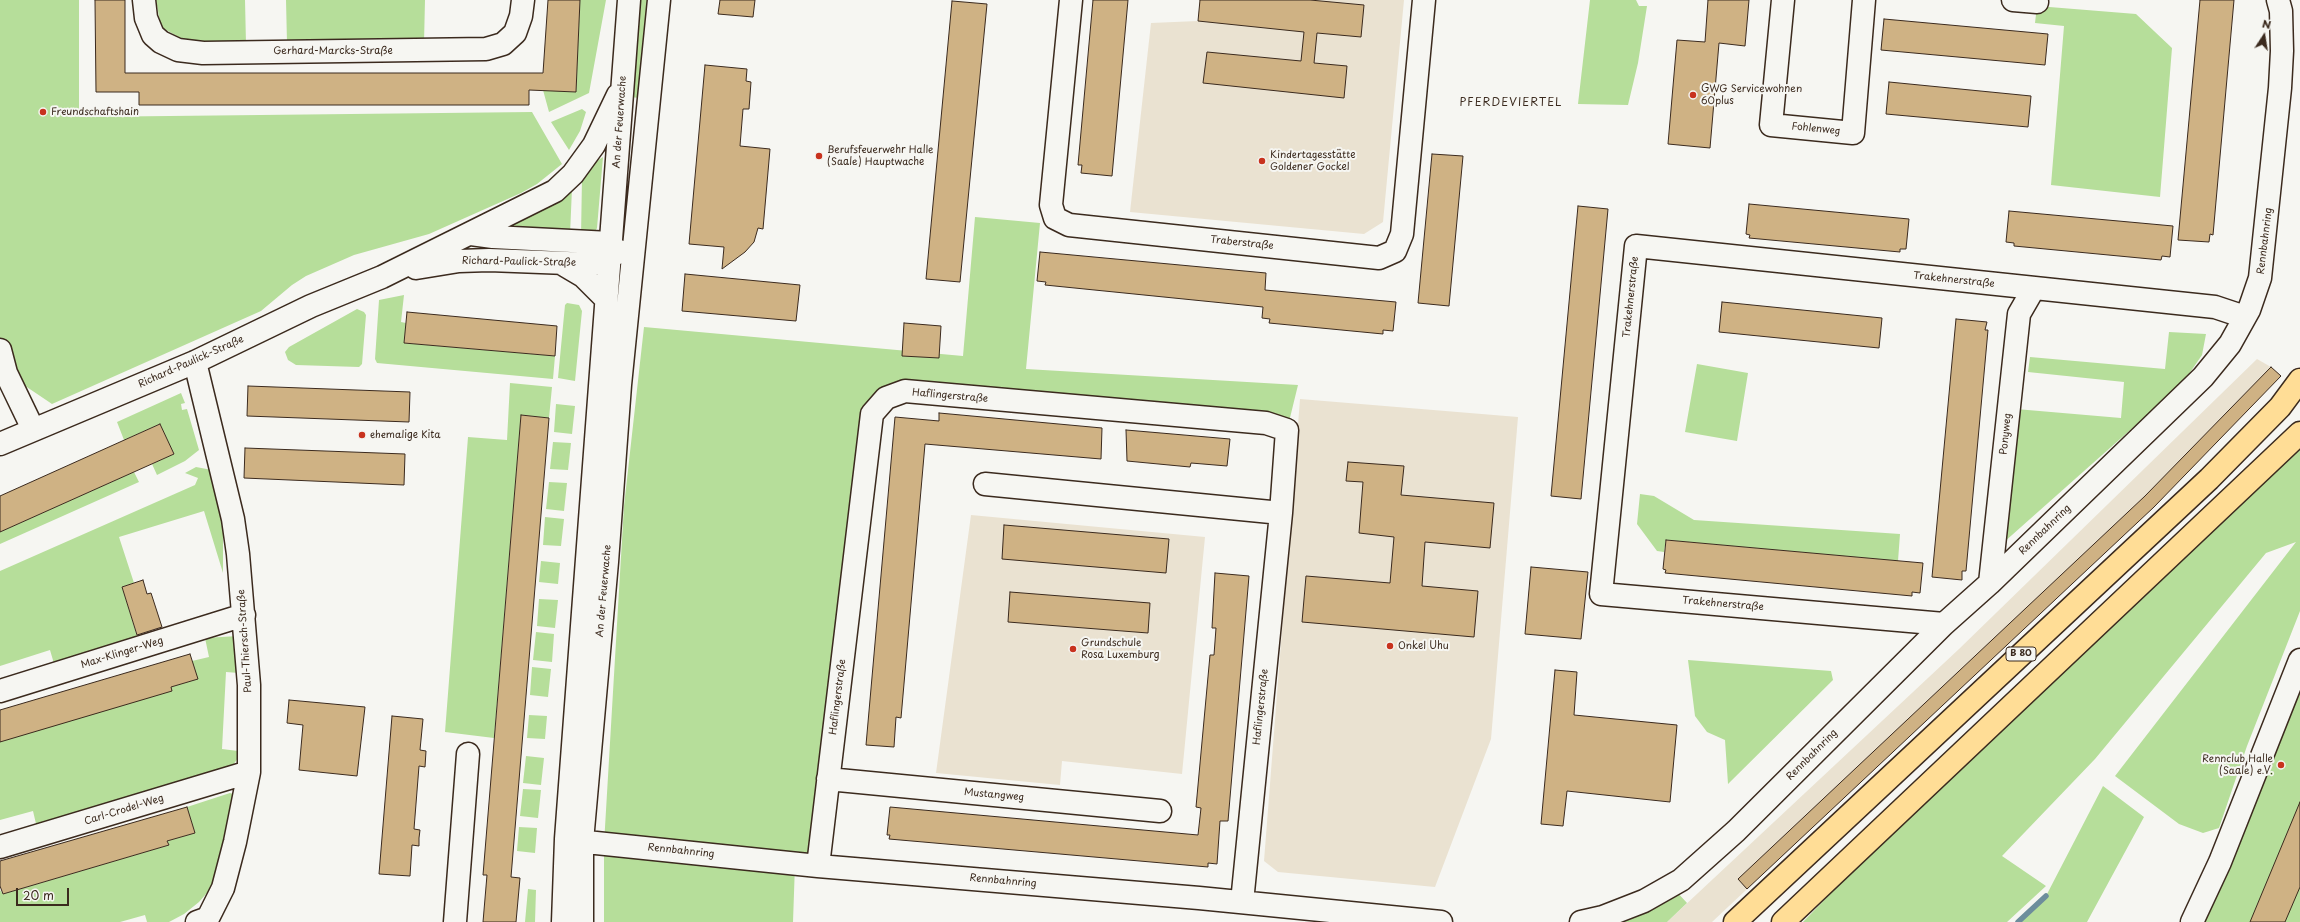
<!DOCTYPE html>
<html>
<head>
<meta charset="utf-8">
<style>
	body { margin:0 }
	#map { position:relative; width:2300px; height:922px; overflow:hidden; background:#f6f6f2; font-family:"Playpen Sans",sans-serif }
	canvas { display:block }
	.north { position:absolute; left:2244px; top:16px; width:40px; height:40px; -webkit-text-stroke:3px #f6f6f2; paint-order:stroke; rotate:12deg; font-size:11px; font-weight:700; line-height:16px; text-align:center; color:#3b2a1e }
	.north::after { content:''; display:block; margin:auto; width:14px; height:18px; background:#3b2a1e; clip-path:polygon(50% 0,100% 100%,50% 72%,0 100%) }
	.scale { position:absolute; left:16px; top:888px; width:53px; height:18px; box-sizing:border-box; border:2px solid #3b2a1e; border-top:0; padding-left:5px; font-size:12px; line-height:14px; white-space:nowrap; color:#3b2a1e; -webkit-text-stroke:3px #f6f6f2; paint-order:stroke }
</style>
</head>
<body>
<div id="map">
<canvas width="2300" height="922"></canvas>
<div class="north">N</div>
<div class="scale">20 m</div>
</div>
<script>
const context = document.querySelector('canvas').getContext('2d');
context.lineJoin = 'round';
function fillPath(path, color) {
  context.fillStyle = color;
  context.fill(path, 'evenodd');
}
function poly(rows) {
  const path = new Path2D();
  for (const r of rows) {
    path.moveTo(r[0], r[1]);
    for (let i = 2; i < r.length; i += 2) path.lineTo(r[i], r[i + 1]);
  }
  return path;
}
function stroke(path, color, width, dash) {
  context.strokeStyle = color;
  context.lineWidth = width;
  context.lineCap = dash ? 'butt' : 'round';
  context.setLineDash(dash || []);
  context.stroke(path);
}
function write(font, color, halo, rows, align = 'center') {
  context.font = font + ' "Playpen Sans",sans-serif';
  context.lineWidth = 4;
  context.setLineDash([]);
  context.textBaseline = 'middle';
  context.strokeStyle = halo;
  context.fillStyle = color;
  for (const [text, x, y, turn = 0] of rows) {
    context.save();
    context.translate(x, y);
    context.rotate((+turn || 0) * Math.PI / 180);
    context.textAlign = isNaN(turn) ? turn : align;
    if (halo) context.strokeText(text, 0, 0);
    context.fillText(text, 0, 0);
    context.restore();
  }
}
fillPath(poly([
	[1200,0,1404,0,1383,222,1364,234,1130,212,1151,23,1198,21],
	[2257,359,2271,367,2281,376,2154,507,1712,922,1667,922,1959,649],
	[1300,399,1518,417,1491,739,1435,887,1278,872,1264,861],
	[971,515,1205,537,1182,774,1062,761,1060,785,936,773]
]), '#eae2d1');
fillPath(poly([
	[0,0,79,0,79,117,532,112,562,164,537,184,521,193,429,234,354,255,306,276,292,285,261,311,52,404,6,373,0,350],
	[156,0,245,0,246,44,189,43,161,27],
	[286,0,425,0,424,43,287,43],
	[580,0,606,0,589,93,549,112,543,90,576,92],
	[639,0,648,0,640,98,629,97],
	[1590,0,1636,0,1639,6,1647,6,1638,63,1628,105,1578,104],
	[2037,6,2136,14,2172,48,2160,197,2051,185,2064,26,2035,23],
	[582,109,586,112,580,131,569,150,551,122],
	[603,157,597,228,595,232,581,237,582,177,597,161],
	[572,188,570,235,498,230],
	[975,217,1040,223,1026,369,1298,385,1287,430,905,391,872,414,818,866,795,864,793,922,604,922,604,844,624,506,644,327,963,356],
	[404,295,401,322,406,323,404,343,555,356,553,379,377,363,375,359,379,300],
	[567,303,579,305,582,311,575,381,558,378,565,305],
	[357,309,364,312,366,315,362,364,359,367,296,365,288,360,285,352,289,347],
	[2169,332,2206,334,2202,355,2182,384,2003,543,2016,409,2121,418,2124,382,2028,372,2030,357,2165,369],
	[1697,364,1748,373,1737,441,1685,432],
	[510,383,552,387,549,418,521,415,494,738,445,732,468,437,507,440],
	[181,393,185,403,181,404,182,410,187,409,199,450,185,461,157,475,152,464,174,454,160,424,124,440,117,422],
	[556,404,575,406,572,434,554,432],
	[2300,436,2300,611,2247,746,2219,828,2203,833,2179,824,2115,776,2296,542,2266,553,2095,759,2002,856,2046,886,2007,922,1803,922,2037,681],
	[553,442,571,443,568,470,550,469],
	[196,467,212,470,223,504,223,573,204,511,119,537,134,583,122,587,137,636,55,667,50,650,0,666,0,571,195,485,198,478,185,473],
	[134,472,139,482,0,544,0,532],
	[549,482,567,483,564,511,546,509],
	[1640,494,1654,496,1694,520,1900,534,1898,561,1666,540,1664,552,1657,551,1637,524],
	[545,517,564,519,561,546,543,545],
	[541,561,560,563,558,584,539,582],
	[539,599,558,600,555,628,537,626],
	[536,632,554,634,552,662,533,660],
	[238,636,239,673,226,672,222,749,238,751,238,758,233,765,226,770,37,828,33,811,0,820,0,738,172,691,171,687,197,679,192,661,209,657,205,638],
	[1688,660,1831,671,1833,680,1728,784,1725,740,1707,732,1695,716],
	[532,667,551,669,548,697,530,695],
	[2300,668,2300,922,2194,922],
	[529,715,547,716,545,739,527,738],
	[526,756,544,758,541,785,523,783],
	[2103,786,2144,817,2087,922,2018,922,2046,896],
	[523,789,541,790,538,818,520,816],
	[230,793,233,794,234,800,218,870,212,887,199,902,184,914,169,922,147,922,145,915,120,922,0,922,0,890,3,894,169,845,167,841,195,833,187,807],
	[519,827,537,828,535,853,517,851],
	[528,889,536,890,535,922,525,922],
	[1676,891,1687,903,1667,922,1619,922,1652,910]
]), '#b6de9a');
stroke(poly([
	[2018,922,2046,896]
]), '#6d8d9c', 5.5);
const building = poly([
	[95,0,125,0,125,73,543,73,548,0,580,0,576,92,529,90,529,105,139,105,139,92,96,92,95,0],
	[720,0,755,0,753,17,718,14,720,0],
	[1093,0,1128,0,1112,176,1081,173,1082,165,1078,165,1093,0],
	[1200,0,1310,0,1364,5,1361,37,1317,33,1314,63,1347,66,1344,98,1203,83,1207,52,1301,61,1304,32,1198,21,1200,0],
	[1708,0,1749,0,1745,46,1719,43,1710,148,1668,144,1677,40,1705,42,1708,0],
	[2200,0,2234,0,2213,235,2210,234,2209,242,2178,240,2200,0],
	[952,1,987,4,960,282,926,279,952,1],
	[1884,19,2048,34,2045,65,1881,50,1884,19],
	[705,65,747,69,746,81,751,82,749,109,743,109,740,146,770,149,763,229,758,228,754,242,745,252,722,269,724,247,689,244,705,65],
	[1889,82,2031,96,2028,127,1886,114,1889,82],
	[1432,154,1463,156,1449,306,1418,303,1432,154],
	[1749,204,1909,219,1906,249,1900,249,1900,252,1749,238,1750,235,1746,234,1749,204],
	[1578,206,1608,209,1581,499,1551,496,1578,206],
	[2009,211,2173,226,2170,257,2162,256,2161,260,2014,246,2014,243,2006,242,2009,211],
	[1040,252,1266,273,1265,290,1396,302,1393,331,1383,330,1383,334,1269,323,1270,319,1262,318,1263,307,1045,285,1046,282,1037,281,1040,252],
	[685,274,800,285,796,321,682,311,685,274],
	[1722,302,1882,318,1879,348,1719,332,1722,302],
	[407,312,557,326,555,356,404,343,407,312],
	[1956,319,1987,322,1985,330,1988,330,1966,571,1962,571,1962,580,1932,577,1956,319],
	[904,323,941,326,939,358,902,356,904,323],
	[2271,367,2281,376,2154,507,1747,889,1738,879,2145,496,2271,367],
	[248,386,410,392,409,422,247,416,248,386],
	[939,413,1102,428,1101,459,925,444,901,718,896,717,894,747,866,745,895,417,939,421,939,413],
	[521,415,549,418,511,877,520,878,516,922,483,922,487,875,483,875,521,415],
	[160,424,174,454,0,532,0,496,160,424],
	[1126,430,1230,439,1227,466,1191,463,1190,467,1127,461,1126,430],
	[245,448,405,454,404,485,244,478,245,448],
	[1348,462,1404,466,1401,495,1494,503,1490,548,1425,542,1422,586,1478,591,1474,637,1302,622,1306,576,1390,583,1394,537,1359,533,1363,482,1346,481,1348,462],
	[1004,525,1169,539,1166,573,1002,559,1004,525],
	[1666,540,1923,563,1920,593,1912,592,1912,596,1665,573,1666,570,1663,569,1666,540],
	[1531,567,1588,572,1581,639,1525,634,1531,567],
	[1215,573,1249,576,1228,821,1220,821,1217,864,1208,863,1208,867,889,839,890,835,887,835,890,807,1198,835,1201,808,1196,807,1210,655,1214,655,1216,628,1212,628,1215,573],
	[143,580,147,594,151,593,162,627,137,635,122,587,143,580],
	[1010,592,1150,603,1148,633,1008,622,1010,592],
	[190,654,198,679,171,687,172,691,0,742,0,710,190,654],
	[1555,670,1577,672,1574,715,1677,725,1670,802,1567,791,1563,826,1541,824,1555,670],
	[289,700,365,707,357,776,299,770,303,725,287,723,289,700],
	[392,716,423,719,420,750,426,751,425,767,419,766,414,829,420,830,419,838,419,846,412,845,410,876,379,874,392,716],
	[2300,802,2300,887,2285,922,2250,922,2300,802],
	[187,807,195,833,167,841,169,845,3,894,0,886,0,861,187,807]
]);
fillPath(building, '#cfb284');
stroke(building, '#3b2a1e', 1);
const minor = poly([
	[144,0,146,18,153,35,161,42,178,50,203,53,486,49,503,44,515,33,521,16,523,0],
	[1071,0,1051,205,1055,218,1069,225,1379,258,1395,251,1402,234,1424,0],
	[1783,0,1771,125,1853,133,1864,0],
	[2013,0,2037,2],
	[471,234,493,237,610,243],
	[561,263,583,276,605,298],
	[416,268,459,261,489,260,593,264,609,259,619,251],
	[0,350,6,373,33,429],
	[195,362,233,519,238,554,249,685,249,772,235,842,223,888,208,918,197,922],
	[0,444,195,362,311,306,382,277,555,191,573,174,594,145,618,95],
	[985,484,1281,513],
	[1990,583,2019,314,2034,288],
	[1944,624,1601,594,1636,246,2215,307,2245,317],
	[0,691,244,615],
	[828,779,1160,811],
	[567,840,818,866,1199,898,1441,922],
	[0,847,249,772],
	[818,866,872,414,886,398,905,391,1266,423,1287,430,1281,513,1242,902],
	[455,922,468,754],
	[563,922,566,839,629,0],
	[582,922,582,841,607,562,620,385,659,0],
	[1581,922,1603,917,1644,901,1681,880,1736,831,1944,624,1990,583,2203,377,2230,344,2249,310,2260,278,2280,88,2282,51,2281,11,2278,0],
	[2192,922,2220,862,2300,660]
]);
const highway = poly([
	[1735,922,2209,479,2280,407,2300,380],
	[1783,922,2300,433]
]);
stroke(minor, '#3b2a1e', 25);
stroke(highway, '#3b2a1e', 25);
stroke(minor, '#f6f6f2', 22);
stroke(highway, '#ffdd96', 22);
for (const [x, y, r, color] of [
	[1693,95,4,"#c8321e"],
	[43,112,4,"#c8321e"],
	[819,156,4,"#c8321e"],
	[1262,161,4,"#c8321e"],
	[362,435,4,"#c8321e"],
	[1390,646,4,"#c8321e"],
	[1073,649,4,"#c8321e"],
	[2281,765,4,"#c8321e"]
]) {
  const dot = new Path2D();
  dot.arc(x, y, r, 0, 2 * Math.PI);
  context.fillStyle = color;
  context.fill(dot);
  stroke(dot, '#f6f6f2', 1.5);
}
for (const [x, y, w] of [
	[2021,654,30]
]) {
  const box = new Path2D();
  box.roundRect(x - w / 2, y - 7, w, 14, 3);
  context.fillStyle = '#f6f6f2';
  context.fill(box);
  stroke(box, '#3b2a1e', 1);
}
write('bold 9px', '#3b2a1e', null, [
	["B 80",2021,654]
]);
write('10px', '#3b2a1e', '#f6f6f2', [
	["Gerhard-Marcks-Straße",333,51],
	["An der Feuerwache",620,122,-86],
	["Fohlenweg",1816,129,6],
	["Rennbahnring",2265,241,-83],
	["Traberstraße",1242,243,6],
	["Richard-Paulick-Straße",519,262,1],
	["Trakehnerstraße",1954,280,6],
	["Trakehnerstraße",1631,297,-84],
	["Richard-Paulick-Straße",191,362,-24],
	["Haflingerstraße",950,396,5],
	["Ponyweg",2006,434,-84],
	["Rennbahnring",2045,530,-44],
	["An der Feuerwache",604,591,-85],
	["Trakehnerstraße",1723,604,5],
	["Paul-Thiersch-Straße",245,641,-94],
	["Max-Klinger-Weg",122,653,-17],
	["Haflingerstraße",838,697,-83],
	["Haflingerstraße",1261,707,-84],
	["Rennbahnring",1812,755,-45],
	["Mustangweg",994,795,5],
	["Carl-Crodel-Weg",124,810,-17],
	["Rennbahnring",681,851,6],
	["Rennbahnring",1003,881,5]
]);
write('10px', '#3b2a1e', '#f6f6f2', [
	["GWG Servicewohnen",1701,89],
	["60plus",1701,101],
	["Freundschaftshain",51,112],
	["Berufsfeuerwehr Halle",827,150],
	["(Saale) Hauptwache",827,162],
	["Kindertagesstätte",1270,155],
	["Goldener Gockel",1270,167],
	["ehemalige Kita",370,435],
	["Grundschule",1081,643],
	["Rosa Luxemburg",1081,655],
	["Onkel Uhu",1398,646],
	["Rennclub Halle",2273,759,"right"],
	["(Saale) e.V.",2273,771,"right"]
], 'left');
context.letterSpacing = '1px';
write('11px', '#3b2a1e', '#f6f6f2', [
	["PFERDEVIERTEL",1511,103]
]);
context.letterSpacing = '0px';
</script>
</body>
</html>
